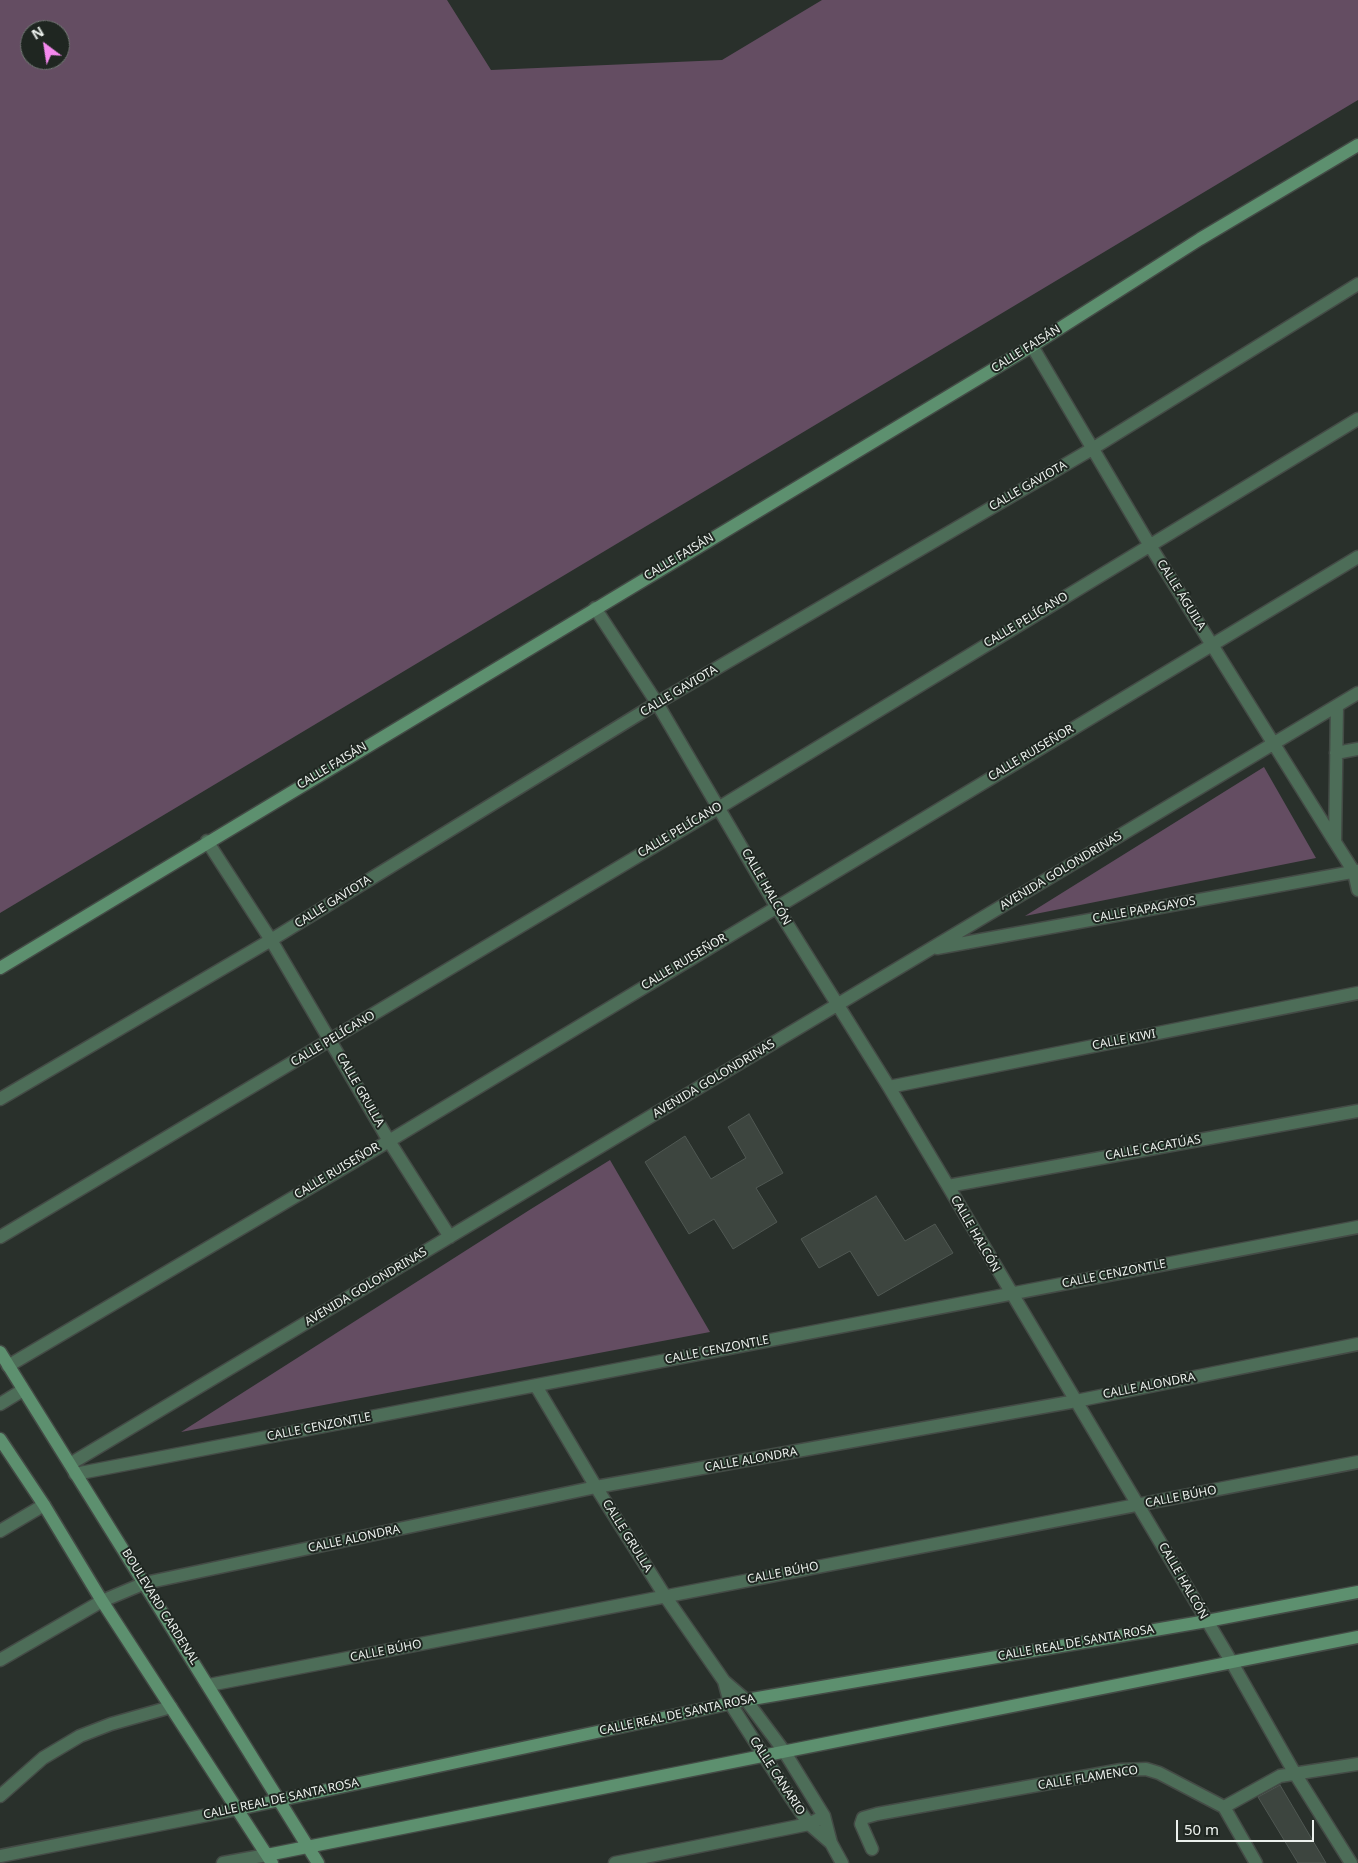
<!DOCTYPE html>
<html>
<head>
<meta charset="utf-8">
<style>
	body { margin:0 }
	#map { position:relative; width:1358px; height:1863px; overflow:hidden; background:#29302b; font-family:"Noto Sans",sans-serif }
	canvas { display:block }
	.north { position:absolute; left:20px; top:20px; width:50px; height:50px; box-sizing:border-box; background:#1f2621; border:1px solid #717773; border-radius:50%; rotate:329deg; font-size:14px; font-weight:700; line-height:20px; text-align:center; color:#ecf1ed }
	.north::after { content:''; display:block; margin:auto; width:18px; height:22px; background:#f589ee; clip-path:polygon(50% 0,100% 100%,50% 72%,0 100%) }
	.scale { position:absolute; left:1176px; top:1820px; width:138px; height:22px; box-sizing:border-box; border:2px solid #ecf1ed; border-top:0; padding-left:6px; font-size:15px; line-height:18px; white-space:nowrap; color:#ecf1ed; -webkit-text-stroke:4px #1f2621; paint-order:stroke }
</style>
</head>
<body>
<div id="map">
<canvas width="1358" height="1863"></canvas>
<div class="north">N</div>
<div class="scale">50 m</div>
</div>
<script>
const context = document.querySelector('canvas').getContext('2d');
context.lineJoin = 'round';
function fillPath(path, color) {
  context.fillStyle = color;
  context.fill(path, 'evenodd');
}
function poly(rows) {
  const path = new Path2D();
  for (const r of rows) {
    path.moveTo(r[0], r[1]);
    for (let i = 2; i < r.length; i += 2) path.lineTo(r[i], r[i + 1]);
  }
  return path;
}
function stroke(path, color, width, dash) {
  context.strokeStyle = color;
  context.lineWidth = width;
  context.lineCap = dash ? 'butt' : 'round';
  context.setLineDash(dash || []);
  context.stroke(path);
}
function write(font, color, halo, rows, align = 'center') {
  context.font = font + ' "Noto Sans",sans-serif';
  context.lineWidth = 4;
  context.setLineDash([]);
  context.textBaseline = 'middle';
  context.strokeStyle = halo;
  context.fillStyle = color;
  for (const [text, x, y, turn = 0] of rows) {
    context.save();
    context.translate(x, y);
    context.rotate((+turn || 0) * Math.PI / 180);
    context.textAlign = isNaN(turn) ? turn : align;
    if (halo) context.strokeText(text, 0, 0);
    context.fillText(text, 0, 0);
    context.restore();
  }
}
fillPath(poly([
	[0,0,447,0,491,70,722,60,822,0,1358,0,1358,100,0,913],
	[30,30,60,30,60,60,30,60],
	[1264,767,1316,858,1025,916],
	[610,1160,710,1332,181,1432,531,1209]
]), '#644d62');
const building = poly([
	[749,1114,783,1173,756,1188,777,1222,733,1249,714,1219,689,1234,645,1162,685,1136,711,1179,746,1158,728,1127,749,1114],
	[876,1196,905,1241,935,1224,953,1253,878,1296,850,1251,819,1268,801,1239,876,1196],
	[1280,1785,1326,1863,1298,1863,1258,1797,1280,1785]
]);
fillPath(building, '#3d453f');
stroke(building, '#505853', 1);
const street = poly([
	[1032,346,1149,544,1335,842],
	[595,608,657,703,776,906,889,1087,1231,1661,1294,1772,1351,1863],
	[1337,706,1335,842,1354,872,1358,890],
	[1336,753,1358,749],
	[207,841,271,940,389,1141,450,1237],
	[937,948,1358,871],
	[889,1087,1358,993],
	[0,1099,271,940,657,703,1092,449,1358,284],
	[948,1186,1358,1111],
	[0,1237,720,807,1358,419],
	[8,1366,389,1141,1358,557],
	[536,1386,596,1487,665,1596,724,1681,746,1700,784,1751,824,1816,831,1843,842,1863],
	[0,1404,23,1390],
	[70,1464,1358,693],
	[75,1474,1358,1227],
	[0,1531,44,1505],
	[0,1660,102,1601,145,1583,596,1487,1076,1401,1358,1344],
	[724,1681,730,1703,791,1798,809,1824,831,1843],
	[209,1685,1358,1462],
	[0,1796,43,1758,80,1736,111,1724,171,1707],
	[1224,1807,1280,1776,1358,1764],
	[1224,1807,1256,1863],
	[872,1849,861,1824,863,1818,877,1814,1121,1770,1146,1769,1159,1773,1224,1807],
	[0,1856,238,1809],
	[223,1863,267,1855],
	[615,1863,809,1824,824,1816]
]);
const secondary = poly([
	[0,968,1032,346,1200,239,1358,145],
	[0,1352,318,1863],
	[0,1439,44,1505,102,1601,272,1863],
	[238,1809,746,1700,1207,1621,1358,1592],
	[267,1855,1358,1637]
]);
stroke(street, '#444b46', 15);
stroke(secondary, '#444b46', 15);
stroke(street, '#4d6d58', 12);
stroke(secondary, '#5d906f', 12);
write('12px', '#ecf1ed', '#1f2621', [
	["CALLE FAISÁN",1026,349,-32],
	["CALLE GAVIOTA",1028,486,-30],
	["CALLE FAISÁN",679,557,-31],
	["CALLE ÁGUILA",1181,595,58],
	["CALLE PELÍCANO",1026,620,-31],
	["CALLE GAVIOTA",679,691,-31],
	["CALLE RUISEÑOR",1031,753,-31],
	["CALLE FAISÁN",332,766,-31],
	["CALLE PELÍCANO",680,830,-31],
	["AVENIDA GOLONDRINAS",1061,871,-31],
	["CALLE HALCÓN",766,887,60],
	["CALLE GAVIOTA",333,902,-32],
	["CALLE PAPAGAYOS",1144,910,-10],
	["CALLE RUISEÑOR",684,962,-31],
	["CALLE PELÍCANO",333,1039,-31],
	["CALLE KIWI",1124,1040,-11],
	["AVENIDA GOLONDRINAS",714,1079,-31],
	["CALLE GRULLA",360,1090,60],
	["CALLE CACATÚAS",1153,1148,-10],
	["CALLE RUISEÑOR",337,1171,-31],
	["CALLE HALCÓN",975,1234,60],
	["CALLE CENZONTLE",1114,1274,-11],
	["AVENIDA GOLONDRINAS",366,1287,-31],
	["CALLE CENZONTLE",717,1350,-11],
	["CALLE ALONDRA",1149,1386,-11],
	["CALLE CENZONTLE",319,1427,-11],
	["CALLE ALONDRA",751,1460,-10],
	["CALLE BÚHO",1181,1497,-11],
	["CALLE GRULLA",627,1536,58],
	["CALLE ALONDRA",354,1539,-12],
	["CALLE BÚHO",783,1573,-11],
	["CALLE HALCÓN",1183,1581,60],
	["BOULEVARD CARDENAL",160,1607,58],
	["CALLE REAL DE SANTA ROSA",1076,1643,-10],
	["CALLE BÚHO",386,1651,-11],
	["CALLE REAL DE SANTA ROSA",677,1715,-12],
	["CALLE CANARIO",777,1776,57],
	["CALLE FLAMENCO",1088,1778,-9],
	["CALLE REAL DE SANTA ROSA",281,1799,-12]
]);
</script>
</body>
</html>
